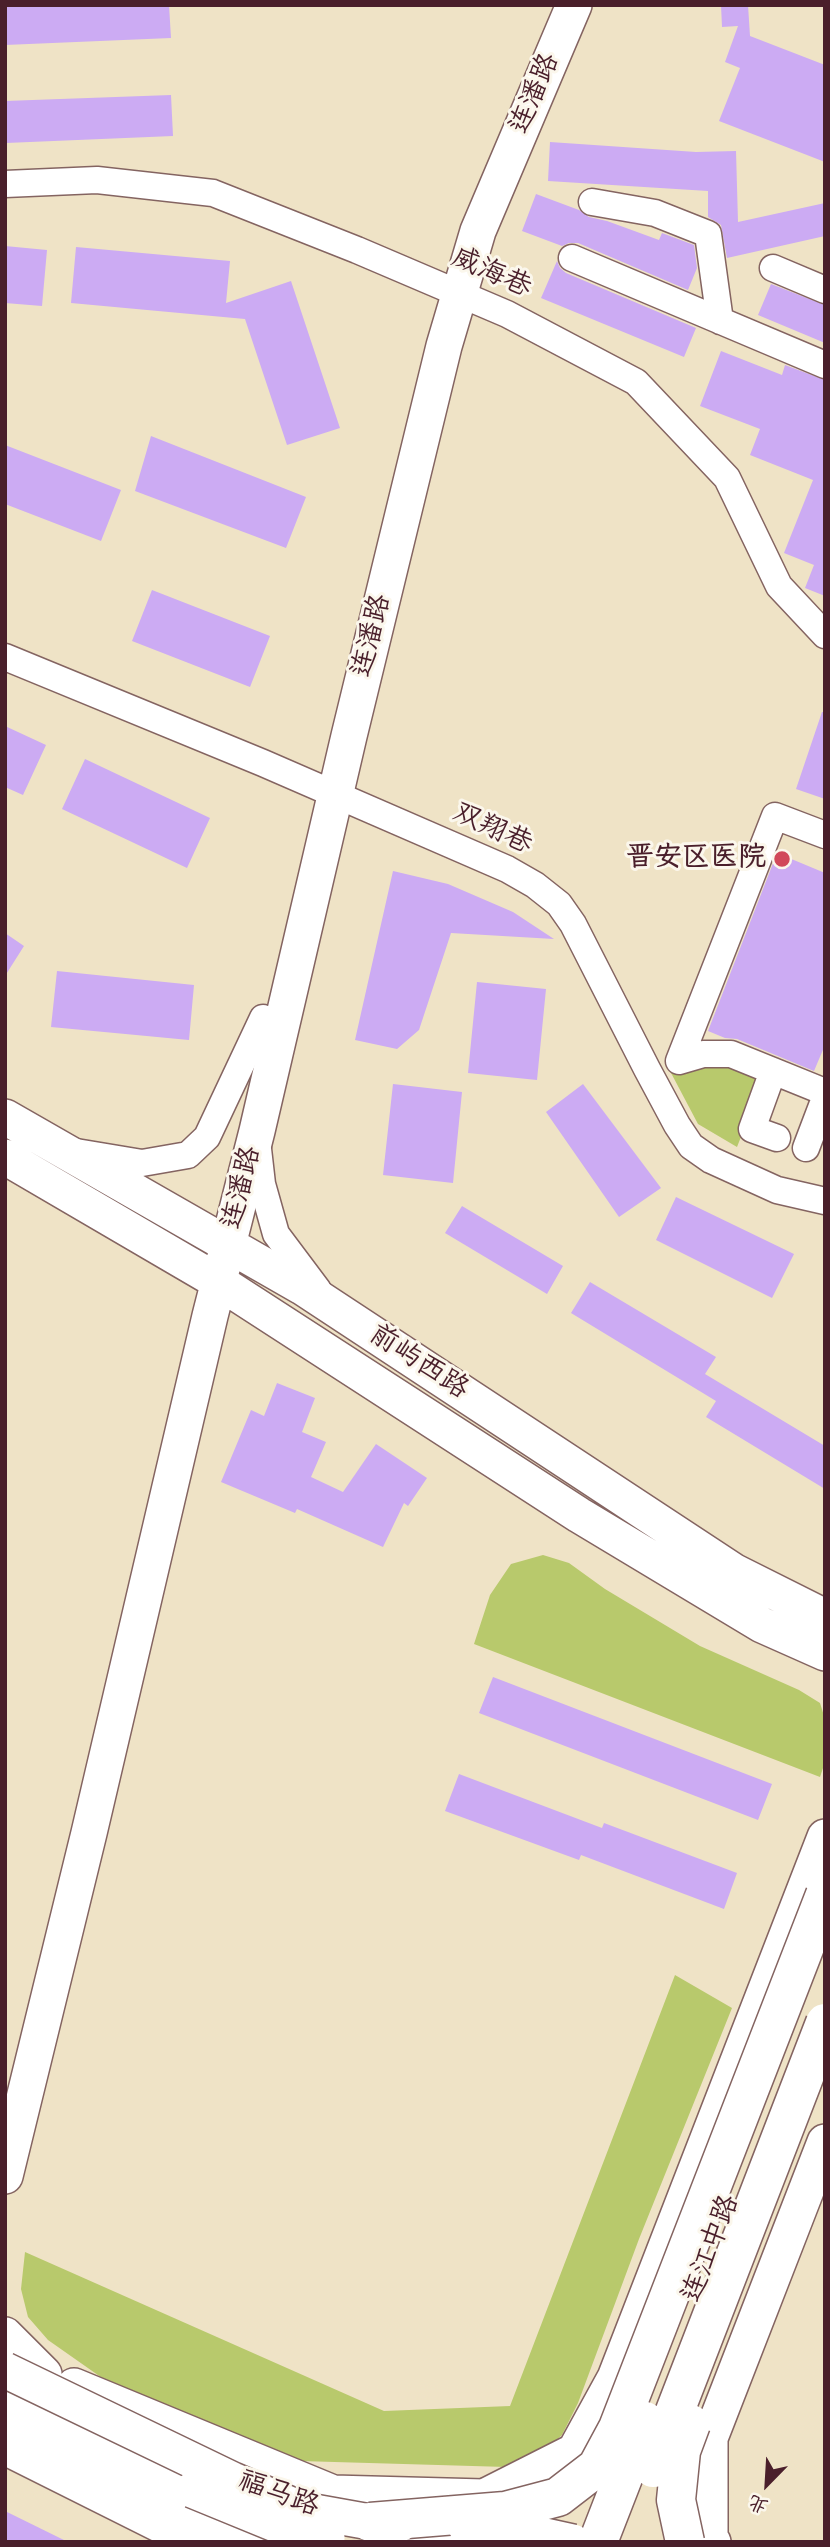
<!DOCTYPE html>
<html>
<head>
<meta charset="utf-8">
<style>
	body { margin:0 }
	#map { position:relative; width:830px; height:2547px; overflow:hidden; background:#efe3c6; font-family:Mynerve,"LXGW WenKai TC",sans-serif }
	canvas { display:block }
	.frame { position:absolute; inset:0; border:7px solid #4a1f2b; pointer-events:none }
	.north { position:absolute; left:732px; top:2449px; width:70px; height:70px; -webkit-text-stroke:5px #fbf7ec; paint-order:stroke; rotate:204deg; font-size:19px; font-weight:700; line-height:28px; text-align:center; color:#4a1f2b }
	.north::after { content:''; display:block; margin:auto; width:24px; height:32px; background:#4a1f2b; clip-path:polygon(50% 0,100% 100%,50% 72%,0 100%) }
</style>
</head>
<body>
<div id="map">
<canvas width="830" height="2547"></canvas>
<div class="frame"></div>
<div class="north">北</div>
</div>
<script>
const context = document.querySelector('canvas').getContext('2d');
context.lineJoin = 'round';
function fillPath(path, color) {
  context.fillStyle = color;
  context.fill(path, 'evenodd');
}
function poly(rows) {
  const path = new Path2D();
  for (const r of rows) {
    path.moveTo(r[0], r[1]);
    for (let i = 2; i < r.length; i += 2) path.lineTo(r[i], r[i + 1]);
  }
  return path;
}
function stroke(path, color, width, dash) {
  context.strokeStyle = color;
  context.lineWidth = width;
  context.lineCap = dash ? 'butt' : 'round';
  context.setLineDash(dash || []);
  context.stroke(path);
}
function write(font, color, halo, rows, align = 'center') {
  context.font = font + ' Mynerve,"LXGW WenKai TC",sans-serif';
  context.lineWidth = 6;
  context.setLineDash([]);
  context.textBaseline = 'middle';
  context.strokeStyle = halo;
  context.fillStyle = color;
  for (const [text, x, y, turn = 0] of rows) {
    context.save();
    context.translate(x, y);
    context.rotate((+turn || 0) * Math.PI / 180);
    context.textAlign = isNaN(turn) ? turn : align;
    if (halo) context.strokeText(text, 0, 0);
    context.fillText(text, 0, 0);
    context.restore();
  }
}
fillPath(poly([
	[730,1061,764,1078,737,1147,698,1124,670,1071],
	[543,1555,569,1563,605,1589,700,1646,799,1690,820,1703,825,1719,825,1762,820,1777,474,1644,490,1595,511,1564],
	[675,1975,732,2008,639,2239,578,2403,562,2435,549,2447,507,2467,300,2461,105,2380,48,2340,28,2317,21,2289,25,2252,384,2411,510,2406]
]), '#b8c96c');
fillPath(poly([
	[5,5,169,5,171,38,5,45],
	[721,5,748,5,750,36,825,65,825,162,719,121,740,68,725,62,738,26,722,27],
	[171,95,173,136,6,143,5,101],
	[550,142,696,152,736,151,738,222,825,203,825,236,727,258,721,225,708,217,708,191,548,181],
	[536,194,579,210,589,217,607,221,659,240,662,233,694,245,697,268,688,290,578,243,569,243,562,246,522,231],
	[5,246,47,250,42,306,5,303],
	[76,247,230,261,226,303,291,281,340,428,287,445,245,319,71,303],
	[557,261,560,268,566,273,696,328,684,357,541,298],
	[771,284,825,305,825,343,758,315],
	[721,351,782,375,785,365,825,380,825,596,805,588,814,565,784,553,813,480,750,455,760,429,700,406],
	[151,436,306,497,286,548,135,491],
	[5,445,121,490,101,541,5,504],
	[152,590,270,636,250,687,132,641],
	[822,712,825,712,825,799,796,789],
	[5,726,46,745,23,795,5,787],
	[85,759,210,818,187,868,62,809],
	[777,853,825,873,825,1045,814,1071,737,1039,725,1038,708,1031],
	[393,871,448,884,513,912,554,939,451,933,419,1030,397,1049,355,1040],
	[5,933,24,946,5,976],
	[57,971,194,985,189,1040,51,1027],
	[477,982,546,989,537,1080,468,1073],
	[393,1084,462,1092,453,1183,383,1175],
	[583,1084,661,1188,619,1217,546,1112],
	[676,1197,794,1254,772,1298,656,1240],
	[462,1206,563,1266,547,1294,445,1233],
	[590,1282,716,1357,705,1374,825,1446,825,1489,706,1417,716,1401,571,1313],
	[277,1383,315,1398,302,1432,326,1442,311,1477,343,1492,376,1444,427,1478,408,1506,404,1503,383,1547,297,1509,295,1513,221,1482,251,1410,264,1416],
	[493,1677,772,1784,758,1820,479,1713],
	[459,1774,602,1828,604,1823,737,1873,724,1909,581,1855,579,1860,445,1811],
	[5,2511,68,2542,5,2542]
]), '#ccabf3');
const minor = poly([
	[5,184,97,180,213,193,357,250,507,314,636,382,727,478,779,586,825,635],
	[592,202,655,213,708,234,720,321],
	[572,258,825,365],
	[773,268,825,290],
	[5,657,263,763,507,869,535,885,559,904,573,924,647,1069,677,1125,691,1146,711,1160,777,1190,825,1201],
	[825,835,775,816,679,1061,703,1054,731,1054,825,1092],
	[773,1071,752,1129,777,1138],
	[806,1148,825,1098],
	[258,1149,262,1184,276,1234,318,1290],
	[76,1152,142,1163,188,1155,207,1137,263,1018]
]);
const major = poly([
	[5,1117,302,1287,735,1572,825,1617],
	[5,1157,219,1282,579,1515,762,1625,825,1653],
	[5,2176,89,1833,210,1316,257,1131,349,736,444,346,478,231,574,5],
	[5,2335,44,2374],
	[74,2386,333,2493,484,2497,575,2451,615,2378,825,1837],
	[5,2400,192,2490],
	[5,2447,195,2542],
	[713,2542,710,2538,710,2438,825,2142]
]);
const highway = poly([
	[5,2421,247,2542],
	[410,2542,442,2527]
]);
stroke(minor, '#846461', 29);
stroke(major, '#846461', 38);
stroke(highway, '#846461', 41);
stroke(minor, '#fff', 26);
stroke(major, '#fff', 35);
stroke(highway, '#fff', 38);
const majorBridge = poly([
	[5,2370,233,2480,303,2510,370,2522,400,2524],
	[192,2490,297,2533,327,2538],
	[466,2527,500,2526,573,2542]
]);
const highwayBridge = poly([
	[653,2468,825,2023],
	[370,2522,505,2511,558,2497,597,2467,618,2428,825,1895],
	[598,2542,645,2421],
	[685,2542,676,2500,681,2451,691,2424]
]);
stroke(majorBridge, '#846461', 38, []);
stroke(highwayBridge, '#846461', 41, []);
stroke(majorBridge, '#fff', 35);
stroke(highwayBridge, '#fff', 38);
for (const [x, y, r, color] of [
	[782,859,9,"#d1495b"]
]) {
  const dot = new Path2D();
  dot.arc(x, y, r, 0, 2 * Math.PI);
  context.fillStyle = color;
  context.fill(dot);
  stroke(dot, '#fbf7ec', 2.5);
}
write('28px', '#4a1f2b', '#fbf7ec', [
	["连潘路",536,94,-67],
	["威海巷",491,274,24],
	["连潘路",373,636,-76],
	["双翔巷",492,830,25],
	["连潘路",243,1188,-76],
	["前屿西路",418,1363,33],
	["连江中路",712,2249,-69],
	["福马路",278,2495,20]
]);
write('bold 28px', '#4a1f2b', '#fbf7ec', [
	["晋安区医院",766,859]
], 'right');
</script>
</body>
</html>
